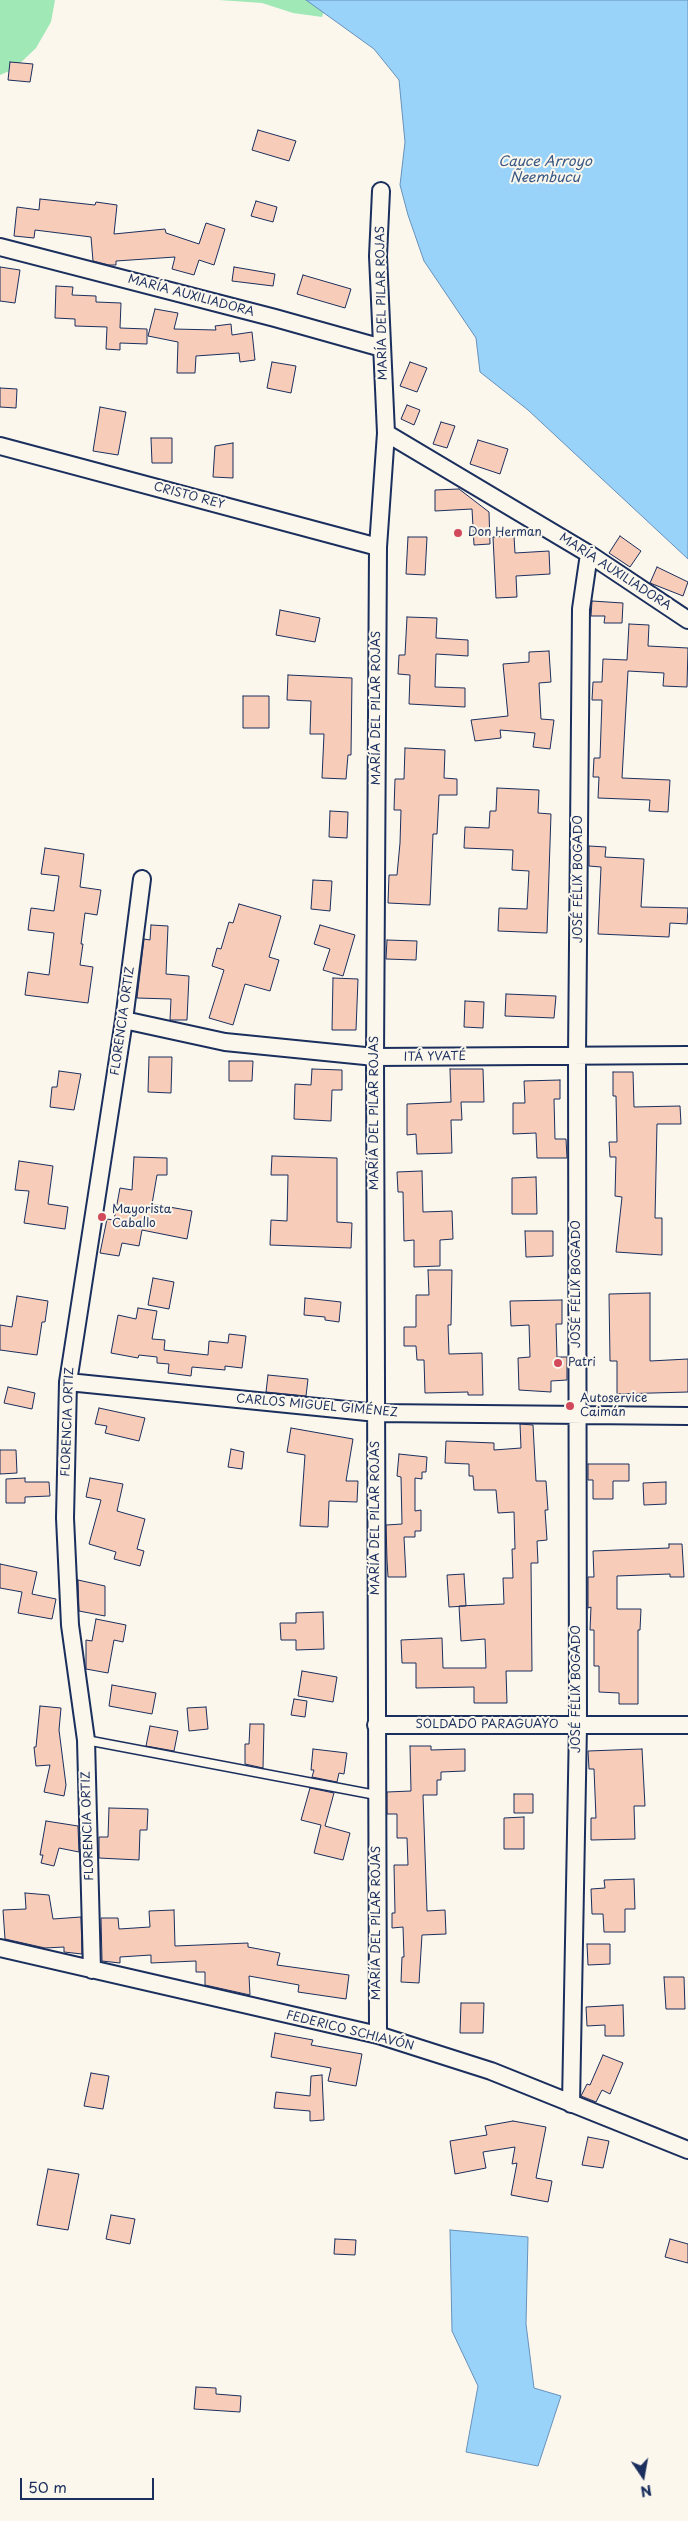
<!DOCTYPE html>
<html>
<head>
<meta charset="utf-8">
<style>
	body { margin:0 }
	#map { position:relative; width:688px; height:2521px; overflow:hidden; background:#fbf7ec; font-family:"Playpen Sans",sans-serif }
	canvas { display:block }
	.north { position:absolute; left:618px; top:2451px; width:50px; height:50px; -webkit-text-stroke:4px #fbf7ec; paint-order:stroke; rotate:168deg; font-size:14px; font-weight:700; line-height:20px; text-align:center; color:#1b2f5e }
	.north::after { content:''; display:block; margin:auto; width:18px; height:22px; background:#1b2f5e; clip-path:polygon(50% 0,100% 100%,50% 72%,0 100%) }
	.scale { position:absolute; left:20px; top:2478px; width:134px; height:22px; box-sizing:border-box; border:2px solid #1b2f5e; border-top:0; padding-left:6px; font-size:15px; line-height:18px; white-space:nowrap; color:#1b2f5e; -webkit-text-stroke:4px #fbf7ec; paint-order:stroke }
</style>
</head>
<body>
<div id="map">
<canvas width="688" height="2521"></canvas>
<div class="north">N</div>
<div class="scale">50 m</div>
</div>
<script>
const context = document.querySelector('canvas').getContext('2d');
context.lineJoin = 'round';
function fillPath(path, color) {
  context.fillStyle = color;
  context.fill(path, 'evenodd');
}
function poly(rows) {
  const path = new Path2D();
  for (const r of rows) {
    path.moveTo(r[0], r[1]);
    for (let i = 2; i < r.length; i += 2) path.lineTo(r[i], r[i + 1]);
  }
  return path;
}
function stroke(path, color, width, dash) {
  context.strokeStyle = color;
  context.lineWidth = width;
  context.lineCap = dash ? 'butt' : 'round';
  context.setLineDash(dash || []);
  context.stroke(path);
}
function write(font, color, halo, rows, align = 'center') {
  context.font = font + ' "Playpen Sans",sans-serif';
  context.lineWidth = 4;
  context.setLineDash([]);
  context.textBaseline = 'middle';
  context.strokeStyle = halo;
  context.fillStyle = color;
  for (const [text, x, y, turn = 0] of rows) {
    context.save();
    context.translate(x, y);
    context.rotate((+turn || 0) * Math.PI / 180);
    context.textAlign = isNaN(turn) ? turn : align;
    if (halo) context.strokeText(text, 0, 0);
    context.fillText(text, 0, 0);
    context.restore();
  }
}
fillPath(poly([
	[0,0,55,0,51,22,36,48,14,69,0,75],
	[219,0,328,0,322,17,293,13,262,3]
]), '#a0e9b7');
const water = poly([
	[306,0,688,0,688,559,528,410,480,372,476,338,424,261,408,215,400,185,405,142,399,80,374,49,306,0],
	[450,2230,528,2237,526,2324,534,2388,561,2396,538,2466,466,2452,478,2386,452,2331,450,2230]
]);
fillPath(water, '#99d3f9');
stroke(water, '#6791bb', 1);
const building = poly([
	[10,62,33,64,30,82,8,80,10,62],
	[258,130,296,141,289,161,252,150,258,130],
	[40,199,95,205,96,202,117,205,114,234,165,229,166,233,199,244,206,223,225,229,214,265,199,260,194,275,172,269,175,257,116,261,116,265,109,265,93,261,91,237,35,230,34,238,14,236,17,207,39,210,40,199],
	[256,201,277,207,273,222,251,216,256,201],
	[0,267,20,270,15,303,0,301,0,267],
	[234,267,275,274,273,286,232,281,234,267],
	[303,275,351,289,345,308,297,294,303,275],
	[56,286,73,287,72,295,96,296,96,302,121,303,120,328,147,329,147,344,120,343,120,350,106,349,107,327,75,326,75,319,55,318,56,286],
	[155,309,178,313,174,329,216,330,215,326,231,324,232,335,252,332,255,360,240,362,239,353,196,356,195,373,177,373,178,342,148,336,155,309],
	[272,362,296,366,291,393,267,388,272,362],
	[410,362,427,368,417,392,400,386,410,362],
	[0,388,17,389,16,408,0,407,0,388],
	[407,405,420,410,414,425,401,419,407,405],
	[100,407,126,412,118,455,93,451,100,407],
	[441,422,455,426,447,448,433,444,441,422],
	[151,438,172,438,172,463,152,463,151,438],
	[478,440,508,449,500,474,470,464,478,440],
	[233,443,233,478,213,477,215,446,233,443],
	[459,489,489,512,490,544,474,545,472,509,435,511,435,490,459,489],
	[514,536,515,553,549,551,550,574,516,576,517,597,496,598,493,537,514,536],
	[620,536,641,551,630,567,609,553,620,536],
	[408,537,427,537,425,575,406,574,408,537],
	[657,567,688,582,683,596,650,583,657,567],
	[592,601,623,603,622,623,604,623,605,616,591,616,592,601],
	[280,610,320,618,315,642,276,635,280,610],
	[407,617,437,618,436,638,468,640,468,656,436,654,435,687,465,688,465,707,409,704,410,675,398,674,399,655,405,655,407,617],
	[629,624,649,625,648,646,688,648,687,687,663,686,664,673,628,671,622,778,670,780,668,812,649,811,650,800,598,798,599,777,593,777,594,758,600,758,602,700,592,700,593,682,602,682,603,659,627,660,629,624],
	[549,651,551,682,539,683,541,719,554,720,550,749,533,747,535,733,500,730,501,738,475,741,471,720,508,716,503,664,529,662,529,652,549,651],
	[288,675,352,678,351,755,348,755,346,779,322,778,324,734,310,734,311,701,287,700,288,675],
	[243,696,269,696,269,728,243,728,243,696],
	[405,748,445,750,444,778,457,779,457,795,439,795,437,834,433,834,430,905,388,903,389,875,397,875,400,843,401,810,394,810,395,779,404,779,405,748],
	[497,788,539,790,538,813,551,814,547,933,498,931,499,908,527,909,529,871,512,870,513,850,464,848,465,827,489,828,490,811,496,811,497,788],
	[330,811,348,812,347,838,329,837,330,811],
	[589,846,606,847,605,857,644,859,641,907,688,908,687,924,670,923,669,937,598,934,601,867,589,866,589,846],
	[45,848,84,854,80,887,101,890,97,915,85,913,81,944,83,944,80,965,93,967,88,1003,25,995,28,972,49,975,54,933,28,930,31,908,54,911,59,876,41,874,45,848],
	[313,880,332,881,330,911,311,909,313,880],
	[239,904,281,916,269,957,279,960,270,991,245,984,233,1025,209,1018,224,970,212,966,217,948,221,949,229,922,233,923,239,904],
	[151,925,168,926,166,974,189,976,187,1020,170,1020,171,999,137,998,144,939,150,940,151,925],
	[320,925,355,935,343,976,323,970,330,949,314,944,320,925],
	[387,940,417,941,416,960,386,959,387,940],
	[333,978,358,979,356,1030,332,1030,333,978],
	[506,994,556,996,554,1018,505,1016,506,994],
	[465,1001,484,1002,483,1028,464,1027,465,1001],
	[149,1057,172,1057,171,1093,148,1092,149,1057],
	[229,1061,253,1061,252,1081,229,1081,229,1061],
	[312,1069,342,1070,342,1090,332,1090,331,1121,294,1119,295,1084,311,1085,312,1069],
	[450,1069,483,1069,484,1102,461,1102,462,1120,451,1120,452,1153,417,1154,416,1134,407,1135,407,1104,451,1102,450,1069],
	[59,1071,81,1074,74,1110,50,1107,52,1087,57,1087,59,1071],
	[613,1072,633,1072,634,1107,680,1106,681,1124,657,1124,655,1218,662,1218,662,1255,616,1252,622,1197,615,1196,616,1157,610,1157,609,1142,617,1142,616,1096,613,1096,613,1072],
	[560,1080,560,1099,554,1099,555,1139,566,1139,567,1158,537,1158,536,1133,513,1134,513,1103,525,1103,524,1081,560,1080],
	[272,1156,337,1158,337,1222,352,1223,351,1248,270,1245,271,1220,287,1221,288,1175,271,1175,272,1156],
	[134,1157,167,1158,167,1175,157,1175,152,1204,192,1211,187,1239,142,1230,139,1246,122,1243,119,1256,100,1253,107,1219,114,1220,120,1188,132,1190,134,1157],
	[19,1161,53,1166,48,1204,68,1207,65,1229,24,1223,29,1191,15,1190,19,1161],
	[422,1171,423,1212,452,1211,453,1239,440,1240,440,1266,414,1267,414,1240,404,1241,403,1192,398,1192,397,1172,422,1171],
	[536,1177,537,1214,512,1214,512,1178,536,1177],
	[525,1231,553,1231,553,1256,526,1257,525,1231],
	[428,1270,452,1270,451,1325,448,1325,449,1354,482,1353,483,1395,468,1395,468,1392,425,1393,424,1360,417,1360,416,1346,404,1346,404,1327,416,1327,416,1295,429,1295,428,1270],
	[153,1278,174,1282,169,1309,148,1305,153,1278],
	[650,1293,650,1361,688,1359,688,1392,617,1394,617,1361,610,1361,609,1294,650,1293],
	[17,1296,48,1301,45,1322,42,1322,37,1355,0,1350,0,1325,12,1327,17,1296],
	[305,1298,341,1302,339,1322,325,1320,325,1317,304,1315,305,1298],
	[562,1300,562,1324,556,1324,557,1357,567,1357,567,1380,551,1381,551,1392,519,1390,518,1358,530,1357,529,1325,511,1326,510,1301,562,1300],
	[138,1308,157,1311,152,1339,165,1340,164,1350,208,1355,209,1341,228,1343,229,1334,246,1336,242,1368,225,1366,225,1370,192,1367,191,1376,168,1373,169,1364,157,1363,157,1357,139,1355,138,1358,111,1353,118,1315,136,1319,138,1308],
	[268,1375,308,1379,306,1396,266,1392,268,1375],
	[8,1387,35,1393,32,1409,4,1403,8,1387],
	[99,1408,145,1418,139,1441,105,1433,107,1426,95,1424,99,1408],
	[520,1424,533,1425,536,1481,546,1481,548,1510,545,1510,547,1540,537,1541,538,1563,531,1563,532,1671,506,1671,507,1703,474,1703,474,1687,416,1688,416,1663,402,1663,401,1640,442,1638,443,1668,486,1668,485,1639,461,1641,459,1606,504,1604,503,1578,513,1578,512,1549,515,1549,514,1512,498,1513,496,1490,474,1490,473,1476,469,1476,469,1464,445,1463,446,1441,494,1443,494,1450,521,1448,520,1424],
	[291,1428,353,1439,346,1481,358,1481,357,1502,329,1501,328,1527,300,1526,305,1455,287,1452,291,1428],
	[231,1449,244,1452,242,1469,228,1467,231,1449],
	[0,1450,16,1450,17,1473,0,1474,0,1450],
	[399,1454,427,1457,426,1472,422,1472,422,1479,415,1478,415,1511,421,1510,421,1531,415,1531,415,1537,404,1537,406,1577,388,1577,387,1560,386,1525,402,1524,401,1477,397,1476,399,1454],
	[588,1464,629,1464,629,1481,613,1481,613,1499,593,1499,593,1480,588,1480,588,1464],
	[25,1478,25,1482,49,1482,50,1496,25,1497,25,1503,6,1503,6,1479,25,1478],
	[90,1478,123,1484,117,1511,145,1519,137,1549,144,1551,140,1566,114,1559,116,1552,89,1544,101,1500,86,1497,90,1478],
	[666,1482,666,1504,644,1505,643,1483,666,1482],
	[669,1544,682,1544,684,1577,670,1577,670,1574,617,1576,617,1609,641,1609,640,1630,638,1630,638,1704,619,1704,619,1693,599,1692,599,1666,594,1666,594,1630,590,1630,591,1607,588,1608,588,1577,594,1577,593,1551,669,1548,669,1544],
	[0,1564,37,1572,32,1594,56,1599,52,1619,18,1613,22,1592,0,1588,0,1564],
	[464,1574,466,1606,449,1607,447,1575,464,1574],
	[78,1580,105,1586,105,1616,79,1611,78,1580],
	[323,1612,324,1649,296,1650,296,1640,281,1640,280,1623,296,1623,296,1613,323,1612],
	[96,1619,126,1625,123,1642,114,1640,108,1673,86,1669,86,1640,92,1641,96,1619],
	[302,1671,337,1677,333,1702,298,1696,302,1671],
	[112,1685,156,1693,152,1714,109,1706,112,1685],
	[294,1699,307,1701,305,1717,291,1715,294,1699],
	[40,1706,61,1708,59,1730,66,1785,64,1796,44,1792,50,1765,36,1766,34,1747,36,1747,40,1706],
	[206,1707,208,1729,189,1731,187,1708,206,1707],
	[250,1724,264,1724,263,1768,245,1764,245,1744,249,1744,250,1724],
	[150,1726,178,1731,174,1751,146,1746,150,1726],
	[410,1746,431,1746,431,1750,465,1749,465,1771,441,1772,441,1780,437,1780,437,1795,423,1795,427,1911,445,1910,446,1934,422,1935,419,1983,401,1982,402,1957,404,1957,403,1927,392,1928,392,1913,395,1913,394,1865,408,1865,407,1838,397,1838,397,1814,387,1814,387,1792,411,1791,410,1746],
	[313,1749,347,1753,344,1774,339,1773,337,1782,312,1777,314,1770,311,1770,313,1749],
	[642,1749,645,1806,634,1806,635,1839,591,1840,591,1818,596,1818,594,1769,589,1769,588,1751,642,1749],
	[310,1788,334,1793,325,1826,350,1833,343,1860,314,1853,321,1825,301,1820,310,1788],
	[514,1794,533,1794,533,1813,514,1813,514,1794],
	[109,1808,148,1809,147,1830,140,1830,139,1860,99,1858,99,1837,108,1837,109,1808],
	[524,1817,524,1849,504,1849,504,1818,524,1817],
	[46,1821,78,1826,79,1852,59,1848,54,1866,41,1863,43,1855,40,1855,46,1821],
	[634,1879,635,1909,625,1909,625,1932,604,1932,603,1914,592,1914,591,1889,605,1888,604,1880,634,1879],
	[25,1893,49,1895,53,1919,81,1917,82,1954,64,1952,64,1947,45,1948,5,1939,3,1910,26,1909,25,1893],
	[174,1910,175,1946,248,1943,248,1947,280,1953,277,1965,349,1975,346,1999,298,1992,299,1985,249,1976,250,1995,205,1985,205,1972,196,1972,196,1961,151,1963,151,1955,120,1957,120,1963,102,1961,101,1918,118,1918,119,1929,150,1927,149,1911,174,1910],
	[587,1944,610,1944,610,1964,588,1965,587,1944],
	[664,1977,684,1977,685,2009,666,2009,664,1977],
	[461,2003,484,2003,483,2033,460,2033,461,2003],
	[623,2005,624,2036,605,2036,605,2025,587,2026,586,2007,623,2005],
	[275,2033,313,2040,311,2045,362,2054,356,2086,328,2081,331,2068,271,2057,275,2033],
	[603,2055,623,2063,610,2094,602,2090,596,2102,581,2096,587,2084,590,2085,603,2055],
	[91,2073,109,2076,103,2109,84,2106,91,2073],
	[322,2075,324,2120,310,2121,310,2111,274,2108,276,2092,310,2096,311,2076,322,2075],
	[513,2121,546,2127,536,2178,552,2181,548,2202,511,2195,517,2163,512,2164,515,2147,483,2152,486,2168,455,2174,450,2141,487,2135,485,2126,513,2121],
	[588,2137,609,2141,603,2168,582,2165,588,2137],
	[48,2169,79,2174,68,2230,37,2225,48,2169],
	[111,2215,135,2219,130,2244,106,2239,111,2215],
	[335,2239,356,2240,355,2255,334,2254,335,2239],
	[670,2239,688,2244,688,2263,665,2257,670,2239],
	[196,2387,216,2388,216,2394,241,2396,240,2412,194,2409,196,2387]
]);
fillPath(building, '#f7ccb9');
stroke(building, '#1b2f5e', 1);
const service = poly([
	[86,1740,376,1795]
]);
const minor = poly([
	[0,247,275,318,382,348],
	[386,433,589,554,688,620],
	[0,446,378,547],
	[124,1020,225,1042,375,1057,688,1055],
	[68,1382,377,1413,688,1416],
	[376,1725,688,1725],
	[0,1948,378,2035,491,2071,688,2150],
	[92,1970,86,1740,70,1625,65,1518,68,1382,124,1020,142,879],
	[378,2035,375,1057,378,547,386,433,378,256,381,191],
	[571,2104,578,1725,577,1055,581,609,589,554]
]);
stroke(service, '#1b2f5e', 11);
stroke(minor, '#1b2f5e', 20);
stroke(service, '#fbf7ec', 8);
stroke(minor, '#fbf7ec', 16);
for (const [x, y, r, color] of [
	[458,533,5,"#d1495b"],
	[102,1217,5,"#d1495b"],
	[558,1363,5,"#d1495b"],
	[570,1406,5,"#d1495b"]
]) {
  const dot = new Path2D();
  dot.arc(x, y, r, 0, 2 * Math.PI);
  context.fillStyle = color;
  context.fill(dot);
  stroke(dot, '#fbf7ec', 2);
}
write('12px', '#1b2f5e', '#fbf7ec', [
	["MARÍA AUXILIADORA",191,296,15],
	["MARÍA DEL PILAR ROJAS",382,303,-91],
	["CRISTO REY",189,496,15],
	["MARÍA AUXILIADORA",615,572,33],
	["MARÍA DEL PILAR ROJAS",377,708,-90],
	["JOSÉ FÉLIX BOGADO",579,879,-90],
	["FLORENCIA ORTIZ",123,1021,-82],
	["ITÁ YVATÉ",435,1057,-1],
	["MARÍA DEL PILAR ROJAS",375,1113,-90],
	["JOSÉ FÉLIX BOGADO",577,1284,-90],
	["CARLOS MIGUEL GIMÉNEZ",317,1406,5],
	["FLORENCIA ORTIZ",68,1422,-88],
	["MARÍA DEL PILAR ROJAS",376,1518,-90],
	["JOSÉ FÉLIX BOGADO",577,1689,-90],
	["SOLDADO PARAGUAYO",487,1725],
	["FLORENCIA ORTIZ",88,1826,-92],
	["MARÍA DEL PILAR ROJAS",377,1923,-90],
	["FEDERICO SCHIAVÓN",350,2031,14]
]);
write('12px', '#1b2f5e', '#fbf7ec', [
	["Don Herman",468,533],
	["Mayorista",112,1210],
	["Caballo",112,1224],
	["Patri",568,1363],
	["Autoservice",580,1399],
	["Caimán",580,1413]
], 'left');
write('italic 14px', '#3a5885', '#fbf7ec', [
	["Cauce Arroyo",545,162],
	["Ñeembucu",545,178]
]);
</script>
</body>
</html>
